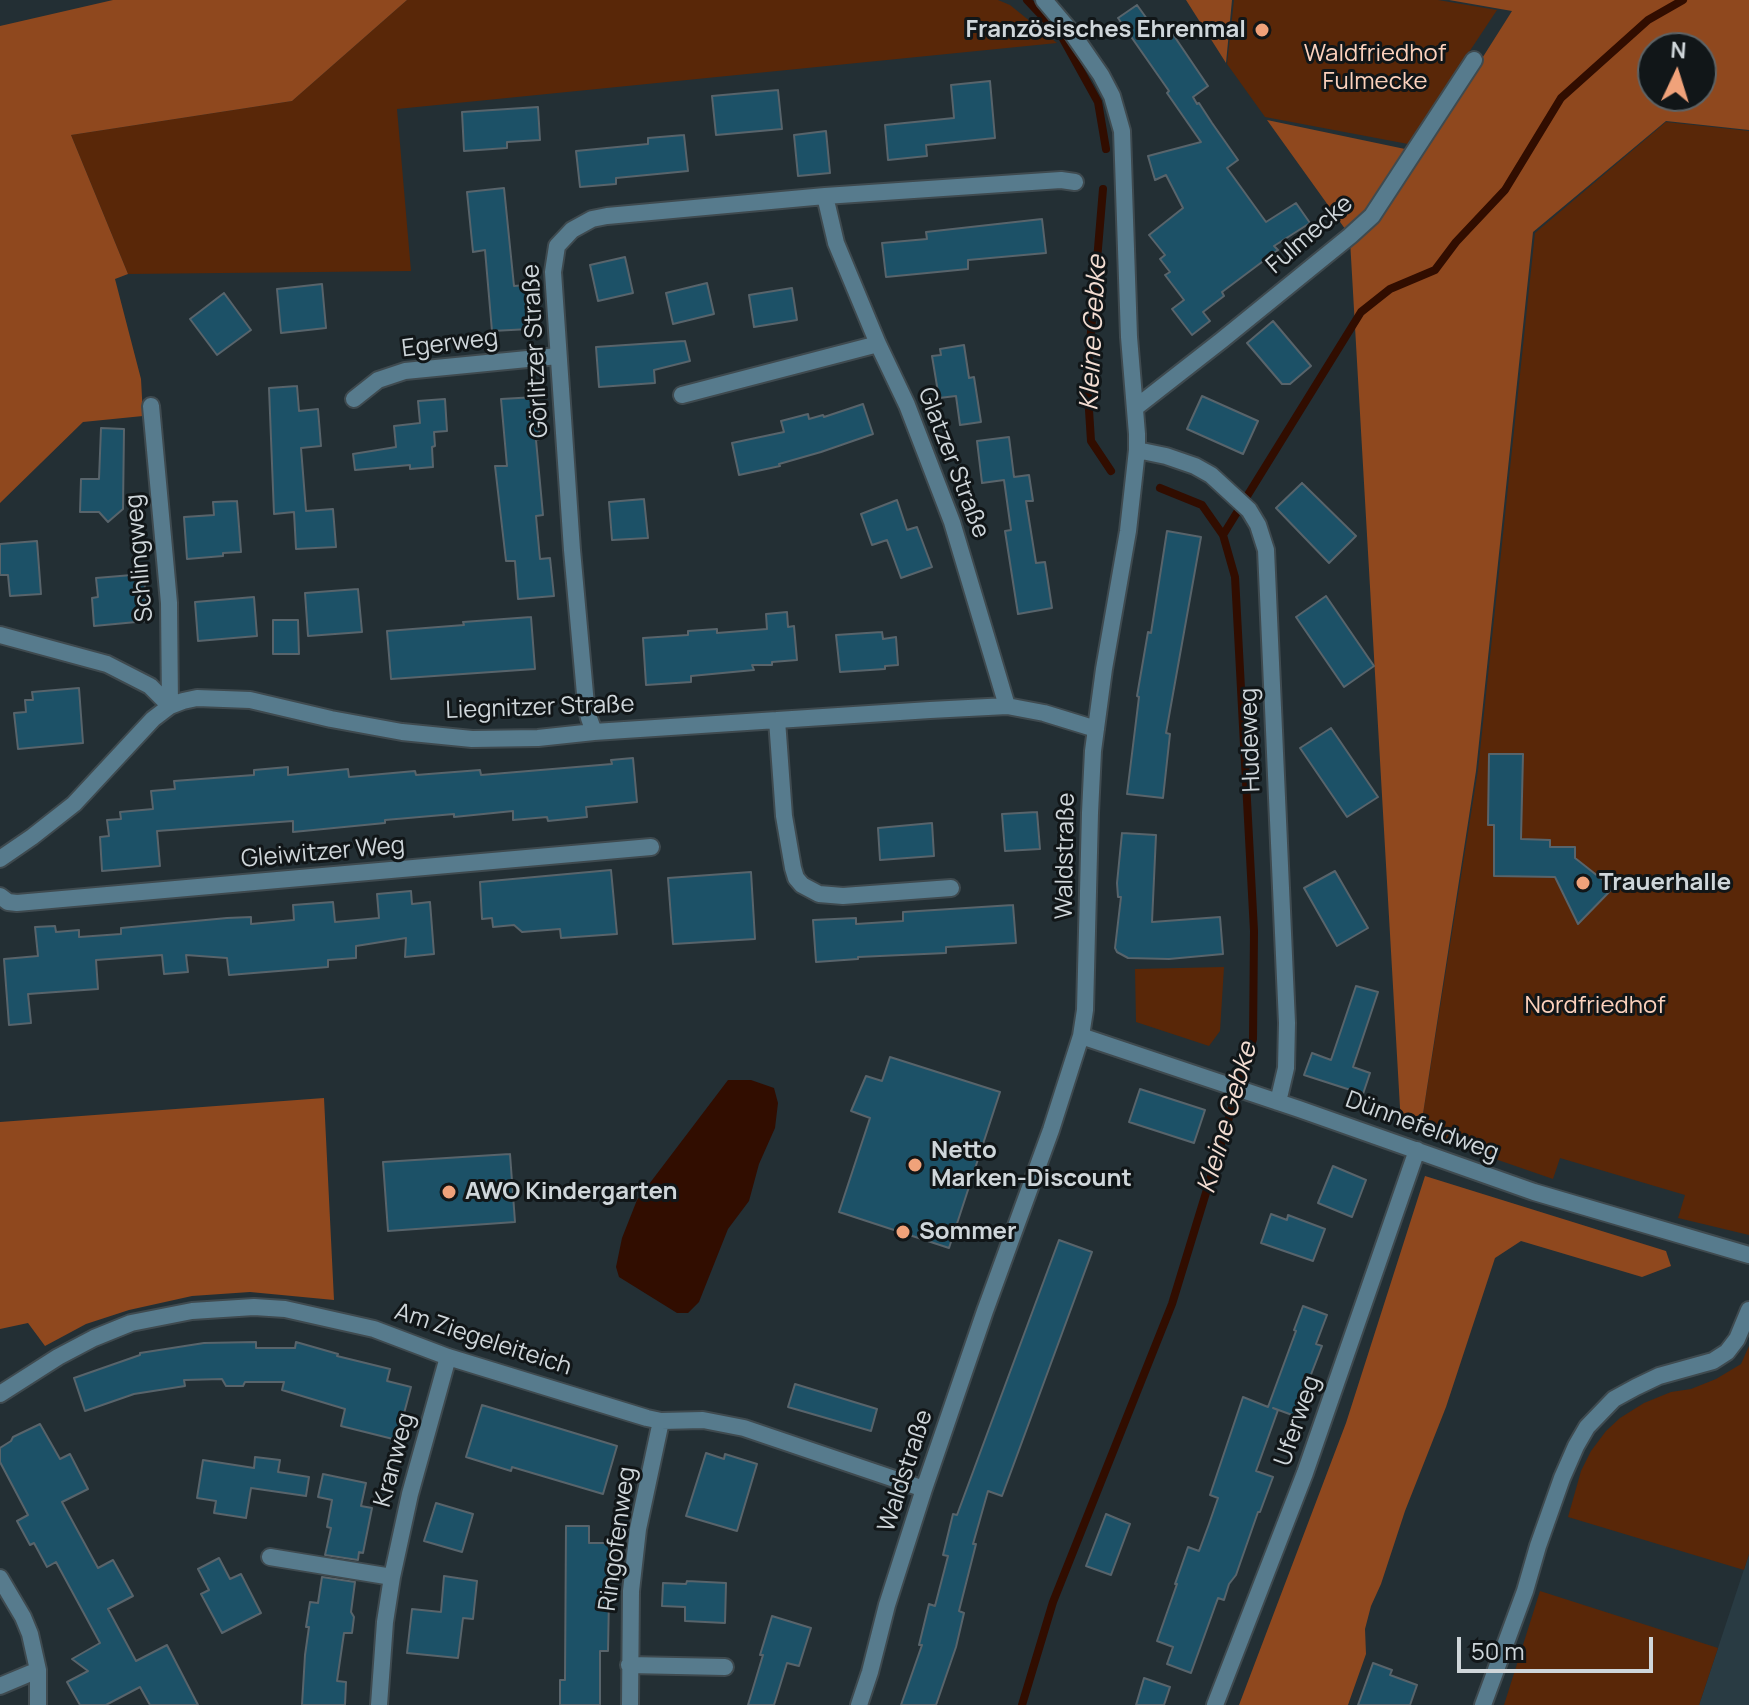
<!DOCTYPE html>
<html>
<head>
<meta charset="utf-8">
<style>
	body { margin:0 }
	#map { position:relative; width:1749px; height:1705px; overflow:hidden; background:#232f34; font-family:Manrope,sans-serif }
	canvas { display:block }
	.north { position:absolute; left:1637px; top:32px; width:80px; height:80px; box-sizing:border-box; background:#111618; border:2px solid #5d6366; border-radius:50%; rotate:4deg; font-size:22px; font-weight:700; line-height:32px; text-align:center; color:#cfd6da }
	.north::after { content:''; display:block; margin:auto; width:28px; height:36px; background:#f0a27a; clip-path:polygon(50% 0,100% 100%,50% 72%,0 100%) }
	.scale { position:absolute; left:1457px; top:1637px; width:196px; height:36px; box-sizing:border-box; border:4px solid #cfd6da; border-top:0; padding-left:10px; font-size:24px; line-height:28px; white-space:nowrap; color:#cfd6da; -webkit-text-stroke:6px #111618; paint-order:stroke }
</style>
</head>
<body>
<div id="map">
<canvas width="1749" height="1705"></canvas>
<div class="north">N</div>
<div class="scale">50 m</div>
</div>
<script>
const context = document.querySelector('canvas').getContext('2d');
context.lineJoin = 'round';
function fillPath(path, color) {
  context.fillStyle = color;
  context.fill(path, 'evenodd');
}
function poly(rows) {
  const path = new Path2D();
  for (const r of rows) {
    path.moveTo(r[0], r[1]);
    for (let i = 2; i < r.length; i += 2) path.lineTo(r[i], r[i + 1]);
  }
  return path;
}
function stroke(path, color, width, dash) {
  context.strokeStyle = color;
  context.lineWidth = width;
  context.lineCap = dash ? 'butt' : 'round';
  context.setLineDash(dash || []);
  context.stroke(path);
}
function write(font, color, halo, rows, align = 'center') {
  context.font = font + ' Manrope,sans-serif';
  context.lineWidth = 6;
  context.setLineDash([]);
  context.textBaseline = 'middle';
  context.strokeStyle = halo;
  context.fillStyle = color;
  for (const [text, x, y, turn = 0] of rows) {
    context.save();
    context.translate(x, y);
    context.rotate((+turn || 0) * Math.PI / 180);
    context.textAlign = isNaN(turn) ? turn : align;
    if (halo) context.strokeText(text, 0, 0);
    context.fillText(text, 0, 0);
    context.restore();
  }
}
fillPath(poly([
	[1749,1554,1749,1705,1699,1705,1718,1648]
]), '#293b43');
fillPath(poly([
	[407,0,998,0,1010,5,1057,43,397,109,411,271,128,274,71,135,292,101],
	[1234,0,1438,0,1497,10,1408,144,1265,117,1227,64],
	[1666,122,1749,131,1749,1235,1678,1218,1685,1195,1560,1158,1553,1179,1420,1133,1478,770,1535,233],
	[1224,967,1220,1031,1209,1046,1136,1022,1135,969],
	[1749,1346,1749,1554,1744,1570,1568,1517,1581,1471,1591,1451,1606,1431,1620,1418,1644,1403,1671,1392,1691,1389,1716,1379,1741,1364],
	[1540,1591,1718,1648,1699,1705,1504,1705]
]), '#592708');
fillPath(poly([
	[113,0,407,0,292,101,71,135,128,274,115,279,141,379,143,416,83,422,0,503,0,26],
	[1186,0,1232,0,1226,63],
	[1449,0,1749,0,1749,130,1666,121,1533,232,1476,771,1420,1133,1401,1125,1350,240,1348,233,1267,120,1405,149,1419,158,1512,11],
	[1653,48,1701,48,1701,96,1653,96],
	[324,1098,334,1300,250,1292,192,1296,129,1310,86,1324,45,1346,28,1323,0,1329,0,1122],
	[1425,1176,1666,1251,1671,1266,1642,1277,1521,1241,1495,1258,1446,1407,1405,1511,1381,1584,1371,1606,1365,1629,1366,1654,1348,1705,1239,1705,1346,1423]
]), '#8f481e');
fillPath(poly([
	[728,1080,751,1080,774,1088,778,1103,775,1128,759,1164,749,1201,728,1229,699,1302,688,1313,677,1313,619,1277,616,1267,622,1238,637,1200]
]), '#310d00');
stroke(poly([
	[1027,0,1062,37,1098,102,1106,149],
	[1103,189,1087,379,1091,441,1111,471],
	[1223,535,1361,312,1390,289,1435,270,1456,242,1505,190,1561,98,1648,20,1683,0],
	[1022,1705,1053,1602,1172,1304,1253,1039,1254,931,1235,577,1223,535,1202,505,1160,488]
]), '#310d00', 8);
const building = poly([
	[1137,5,1160,37,1170,30,1208,86,1193,97,1197,104,1199,103,1212,123,1238,160,1227,168,1266,222,1296,203,1310,223,1274,246,1278,250,1222,292,1224,296,1203,312,1210,321,1192,335,1172,309,1184,300,1165,275,1170,272,1160,259,1165,255,1149,235,1183,208,1166,175,1155,180,1148,156,1201,142,1167,93,1169,91,1118,18,1137,5],
	[990,81,995,138,926,145,927,156,888,160,885,125,954,118,951,85,990,81],
	[778,90,782,129,716,135,712,96,778,90],
	[538,107,540,140,507,142,507,148,464,151,462,112,538,107],
	[826,131,830,173,798,176,794,135,826,131],
	[684,135,688,171,616,178,616,184,580,187,576,151,648,144,648,138,684,135],
	[504,188,514,286,526,285,530,329,492,331,485,250,473,252,467,192,504,188],
	[1042,219,1046,253,968,260,968,269,886,277,882,243,927,239,926,232,1042,219],
	[625,257,633,293,598,301,590,265,625,257],
	[707,283,714,314,673,324,666,293,707,283],
	[322,284,326,328,281,333,277,289,322,284],
	[792,288,797,320,754,327,749,295,792,288],
	[224,293,251,330,217,355,190,319,224,293],
	[1273,321,1311,366,1290,384,1282,384,1247,343,1273,321],
	[685,341,690,361,654,370,655,383,599,387,596,347,685,341],
	[964,345,969,378,974,377,981,422,960,425,956,396,939,398,932,356,941,355,940,349,964,345],
	[297,386,299,411,318,409,321,446,301,448,306,511,333,509,336,547,296,549,294,512,274,514,269,388,297,386],
	[1202,396,1258,421,1243,454,1187,429,1202,396],
	[536,397,540,439,536,440,543,515,536,516,540,559,550,558,554,596,518,599,515,561,506,561,495,466,507,466,501,399,536,397],
	[445,399,447,431,434,432,435,446,432,447,433,467,410,469,410,465,355,470,353,454,396,447,394,426,420,423,418,401,445,399],
	[863,404,873,434,821,452,779,464,780,466,739,475,732,443,784,432,781,421,808,414,809,419,823,415,824,417,863,404],
	[101,428,124,429,123,509,108,522,99,512,80,512,81,479,99,479,101,428],
	[1009,437,1014,477,1029,475,1033,501,1026,501,1036,563,1045,562,1052,608,1018,614,1005,531,1011,530,1004,480,982,483,977,441,1009,437],
	[1302,483,1356,536,1329,563,1276,508,1302,483],
	[644,499,648,538,612,540,609,502,644,499],
	[897,500,907,530,917,527,932,567,901,578,887,540,872,545,861,514,897,500],
	[237,501,241,552,223,553,223,556,187,559,184,517,214,515,213,502,237,501],
	[1167,531,1201,537,1166,733,1170,734,1163,798,1127,794,1139,697,1137,696,1148,632,1151,633,1167,531],
	[37,541,41,594,10,596,8,575,0,575,0,544,37,541],
	[144,574,147,621,94,626,92,598,98,597,96,578,144,574],
	[358,589,362,632,308,636,305,593,358,589],
	[1326,596,1374,666,1344,687,1296,617,1326,596],
	[254,597,257,636,198,641,195,602,254,597],
	[787,612,788,627,794,626,797,660,772,662,772,665,752,665,754,670,691,676,691,682,646,685,643,638,688,635,688,631,717,629,717,633,767,629,766,614,787,612],
	[531,617,535,669,391,679,387,631,464,625,463,622,531,617],
	[273,620,298,620,299,654,273,654,273,620],
	[882,632,883,639,896,637,898,665,885,666,885,669,840,672,836,635,882,632],
	[79,688,83,743,18,749,14,713,26,712,25,700,33,700,32,692,79,688],
	[1331,728,1378,797,1347,817,1300,748,1331,728],
	[1489,754,1523,754,1521,839,1550,840,1550,847,1575,847,1575,858,1613,888,1578,924,1555,877,1494,876,1494,825,1488,825,1489,754],
	[633,758,637,802,586,807,587,817,548,821,547,817,513,820,513,811,454,817,454,814,385,820,385,823,293,832,293,821,157,831,160,866,102,871,100,837,109,836,107,820,121,819,120,812,153,809,151,791,175,789,174,781,254,775,254,770,288,767,288,775,348,769,349,777,415,771,416,775,480,770,481,775,612,764,611,760,633,758],
	[1037,812,1040,849,1005,851,1002,814,1037,812],
	[932,823,934,856,880,860,878,828,932,823],
	[1122,833,1156,835,1152,922,1220,917,1223,954,1169,959,1128,958,1117,952,1115,948,1121,897,1118,897,1117,883,1122,833],
	[611,870,617,934,561,938,560,929,522,932,514,925,493,927,492,918,482,919,480,882,611,870],
	[1335,871,1368,928,1337,946,1304,888,1335,871],
	[751,872,755,939,673,944,668,878,751,872],
	[411,891,412,904,430,902,434,954,405,957,406,938,356,946,356,958,328,960,328,967,229,975,227,958,186,955,188,972,164,974,162,955,96,960,98,989,28,994,31,1023,9,1025,4,959,38,956,35,927,55,926,56,932,79,930,79,937,121,934,121,928,227,918,251,917,251,924,294,920,293,905,333,902,335,922,379,918,377,894,411,891],
	[1013,905,1016,943,946,947,946,953,858,957,858,959,816,962,813,920,856,918,856,924,903,921,903,912,1013,905],
	[1356,986,1378,992,1353,1067,1370,1073,1363,1094,1304,1075,1312,1053,1331,1060,1356,986],
	[890,1057,1000,1092,949,1248,839,1212,870,1118,851,1111,866,1076,882,1081,890,1057],
	[1140,1089,1205,1110,1194,1143,1129,1122,1140,1089],
	[510,1154,515,1222,388,1231,383,1162,510,1154],
	[1333,1166,1366,1180,1352,1217,1318,1203,1333,1166],
	[1271,1214,1287,1220,1288,1215,1325,1229,1313,1261,1261,1243,1271,1214],
	[1059,1240,1092,1252,1002,1496,988,1491,973,1544,976,1544,959,1611,964,1613,956,1647,936,1705,901,1705,922,1645,919,1645,929,1604,935,1606,948,1556,943,1555,953,1514,957,1515,1059,1240],
	[1303,1306,1327,1315,1316,1344,1322,1346,1295,1416,1273,1408,1278,1410,1256,1471,1273,1477,1260,1512,1258,1512,1236,1575,1229,1584,1224,1600,1218,1598,1191,1673,1167,1664,1173,1647,1157,1641,1177,1584,1175,1584,1188,1547,1199,1551,1209,1524,1218,1498,1210,1495,1243,1397,1268,1407,1296,1331,1294,1330,1303,1306],
	[256,1342,256,1348,295,1348,296,1342,338,1354,337,1356,390,1369,387,1381,411,1387,397,1440,341,1426,345,1409,282,1390,284,1382,245,1382,243,1386,226,1386,222,1379,184,1380,185,1386,134,1394,85,1411,74,1378,140,1355,140,1353,204,1343,256,1342],
	[795,1384,877,1409,871,1431,788,1407,795,1384],
	[482,1405,617,1446,603,1494,512,1467,511,1471,466,1457,482,1405],
	[40,1424,60,1459,70,1454,88,1489,62,1502,98,1568,113,1560,133,1596,108,1609,136,1661,167,1645,198,1705,150,1705,140,1687,106,1705,80,1705,67,1682,88,1671,72,1659,100,1643,56,1562,47,1567,34,1543,30,1545,17,1521,28,1515,0,1462,0,1448,11,1441,13,1437,40,1424],
	[706,1453,724,1459,725,1454,757,1464,737,1531,686,1516,706,1453],
	[255,1457,280,1460,278,1472,309,1477,306,1496,251,1488,246,1518,214,1513,216,1501,197,1498,203,1460,254,1468,255,1457],
	[323,1474,366,1483,361,1506,372,1508,363,1553,359,1552,358,1560,325,1555,331,1528,327,1527,332,1500,318,1497,323,1474],
	[436,1503,473,1514,462,1552,424,1541,436,1503],
	[1106,1514,1130,1524,1111,1575,1086,1566,1106,1514],
	[566,1526,589,1526,589,1543,610,1543,608,1651,600,1651,600,1705,560,1705,560,1680,565,1680,566,1526],
	[219,1558,230,1579,241,1574,261,1613,222,1633,201,1594,209,1590,198,1569,219,1558],
	[444,1576,477,1581,473,1619,463,1618,458,1658,407,1653,412,1609,441,1612,444,1576],
	[322,1577,355,1582,351,1612,354,1617,352,1633,344,1633,337,1681,346,1682,345,1705,302,1705,305,1655,309,1627,306,1627,310,1602,318,1603,322,1577],
	[687,1581,726,1583,725,1623,685,1621,685,1607,662,1606,663,1583,686,1584,687,1581],
	[772,1616,811,1628,799,1666,787,1663,774,1705,748,1705,763,1655,760,1655,772,1616],
	[1373,1663,1392,1670,1390,1675,1417,1685,1410,1705,1358,1705,1373,1663],
	[1144,1678,1170,1687,1164,1705,1136,1705,1144,1678]
]);
fillPath(building, '#1c5167');
stroke(building, '#58646b', 2);
const street = poly([
	[682,395,878,344],
	[354,399,378,380,405,371,558,356],
	[151,406,169,603,170,706],
	[1135,408,1222,340,1350,236,1372,216,1474,60],
	[1137,450,1166,456,1195,466,1211,475,1249,510,1258,525,1266,550,1287,1023,1286,1068,1278,1102],
	[0,635,107,664,150,686,170,706],
	[1007,706,952,522,907,405,878,344,836,243,825,196,1061,180,1075,182],
	[777,720,784,816,793,868,796,878,802,885,819,894,843,896,951,888],
	[594,732,589,718,586,705,572,550,553,272,557,246,572,230,592,219,607,216,825,196],
	[0,859,32,837,74,804,153,719,170,706,183,701,197,698,250,700,331,719,402,732,472,739,538,738,594,732,930,710,1007,706,1044,713,1096,729],
	[0,896,8,902,17,903,651,847],
	[1081,1036,1299,1109,1534,1192,1749,1255],
	[0,1394,58,1357,94,1338,131,1323,192,1311,254,1307,285,1309,374,1329,448,1357,647,1418,661,1421,703,1420,744,1428,924,1489],
	[270,1557,392,1577],
	[0,1578,23,1617,30,1634,38,1670,38,1705],
	[629,1665,725,1667],
	[0,1686,38,1670],
	[379,1705,385,1622,392,1577,410,1494,448,1357],
	[630,1705,631,1591,638,1529,661,1421],
	[859,1705,870,1672,887,1605,924,1489,985,1311,1051,1130,1081,1036,1085,1010,1090,813,1093,751,1104,669,1128,531,1137,450,1137,434,1129,337,1122,131,1112,96,1101,75,1072,33,1044,0],
	[1215,1705,1305,1473,1417,1150],
	[1483,1705,1525,1591,1538,1546,1562,1478,1576,1446,1587,1427,1614,1399,1636,1387,1659,1376,1713,1361,1727,1352,1737,1339,1749,1310]
]);
stroke(street, '#3f4a4f', 20);
stroke(street, '#577b8d', 16);
for (const [x, y, r, color] of [
	[1262,30,8,"#f0a27a"],
	[1583,883,8,"#f0a27a"],
	[915,1165,8,"#f0a27a"],
	[449,1192,8,"#f0a27a"],
	[903,1232,8,"#f0a27a"]
]) {
  const dot = new Path2D();
  dot.arc(x, y, r, 0, 2 * Math.PI);
  context.fillStyle = color;
  context.fill(dot);
  stroke(dot, '#111618', 3);
}
write('bold 24px', '#cfd6da', '#111618', [
	["Französisches Ehrenmal",1246,30,"right"],
	["Trauerhalle",1599,883],
	["Netto",931,1151],
	["Marken-Discount",931,1179],
	["AWO Kindergarten",465,1192],
	["Sommer",919,1232]
], 'left');
write('24px', '#fcd1bc', '#111618', [
	["Waldfriedhof",1375,54],
	["Fulmecke",1375,82],
	["Nordfriedhof",1595,1006]
]);
write('24px', '#cfd6da', '#111618', [
	["Fulmecke",1310,235,-41],
	["Egerweg",450,344,-7],
	["Görlitzer Straße",536,351,-93],
	["Glatzer Straße",953,463,69],
	["Schlingweg",140,558,-95],
	["Liegnitzer Straße",540,708,-2],
	["Hudeweg",1251,740,-92],
	["Gleiwitzer Weg",323,853,-5],
	["Waldstraße",1066,856,-89],
	["Dünnefeldweg",1422,1127,20],
	["Am Ziegeleiteich",483,1340,18],
	["Uferweg",1298,1421,-71],
	["Kranweg",395,1460,-75],
	["Waldstraße",906,1471,-72],
	["Ringofenweg",618,1539,-82]
]);
write('italic 26px', '#f3ddd2', '#111618', [
	["Kleine Gebke",1094,333,-87],
	["Kleine Gebke",1228,1118,-74]
]);
</script>
</body>
</html>
